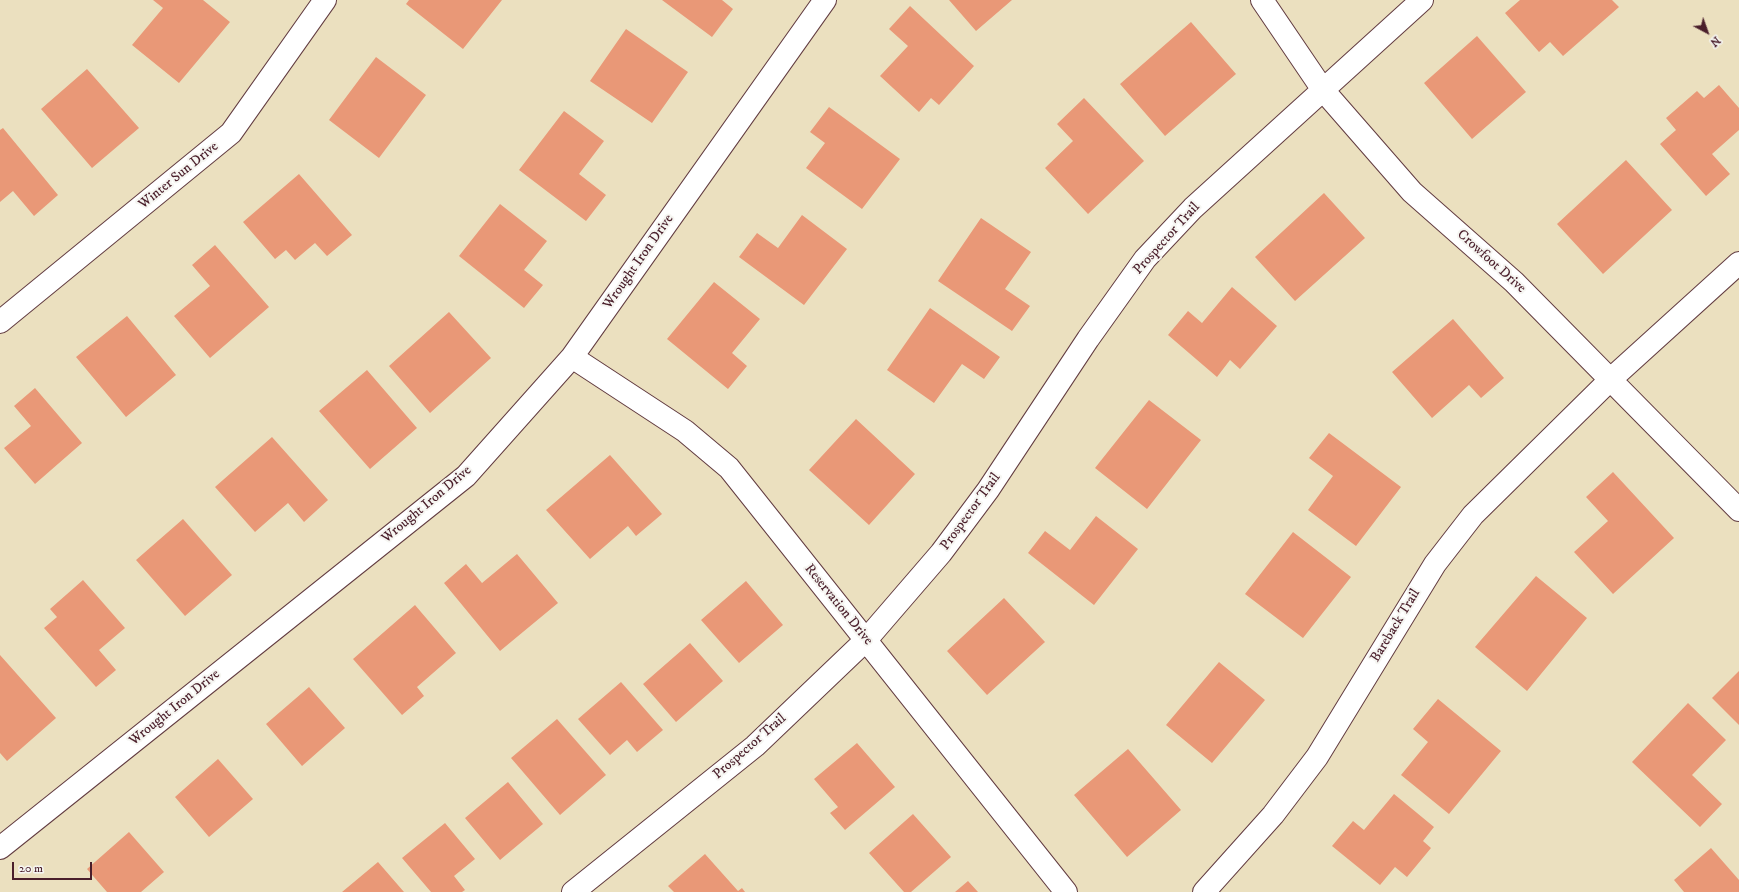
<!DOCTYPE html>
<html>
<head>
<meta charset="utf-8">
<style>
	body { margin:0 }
	#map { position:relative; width:1739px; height:892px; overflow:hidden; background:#ebe0bf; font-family:"IM FELL DW Pica",serif }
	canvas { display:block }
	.north { position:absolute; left:1687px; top:12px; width:40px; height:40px; -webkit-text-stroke:3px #f6f6f2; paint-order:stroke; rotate:139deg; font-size:11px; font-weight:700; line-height:16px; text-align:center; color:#4a1f2b }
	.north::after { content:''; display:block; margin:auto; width:14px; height:18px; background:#4a1f2b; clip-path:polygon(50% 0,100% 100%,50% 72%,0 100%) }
	.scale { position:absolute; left:12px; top:862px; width:80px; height:18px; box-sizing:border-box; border:2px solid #4a1f2b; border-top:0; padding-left:5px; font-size:12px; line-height:14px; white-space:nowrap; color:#4a1f2b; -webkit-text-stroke:3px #f6f6f2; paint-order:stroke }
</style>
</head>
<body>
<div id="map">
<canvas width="1739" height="892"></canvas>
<div class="north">N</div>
<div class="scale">20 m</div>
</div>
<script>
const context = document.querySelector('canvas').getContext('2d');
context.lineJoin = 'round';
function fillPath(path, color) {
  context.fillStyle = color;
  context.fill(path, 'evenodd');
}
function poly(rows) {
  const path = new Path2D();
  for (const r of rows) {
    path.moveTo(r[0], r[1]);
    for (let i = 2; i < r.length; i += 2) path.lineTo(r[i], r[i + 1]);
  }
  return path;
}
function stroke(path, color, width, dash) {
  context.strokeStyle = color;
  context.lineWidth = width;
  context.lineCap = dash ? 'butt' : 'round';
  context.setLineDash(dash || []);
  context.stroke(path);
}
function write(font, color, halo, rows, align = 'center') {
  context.font = font + ' "IM FELL DW Pica",serif';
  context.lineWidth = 4;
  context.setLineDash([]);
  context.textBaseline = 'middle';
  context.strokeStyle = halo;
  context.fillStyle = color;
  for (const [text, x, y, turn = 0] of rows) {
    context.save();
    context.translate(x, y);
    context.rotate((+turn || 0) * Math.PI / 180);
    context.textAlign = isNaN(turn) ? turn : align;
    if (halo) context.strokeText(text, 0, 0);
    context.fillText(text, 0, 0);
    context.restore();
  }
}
fillPath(poly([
	[153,0,203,0,230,22,179,83,132,45,163,8],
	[409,0,502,0,463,49,406,4],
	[662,0,722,0,733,9,712,37],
	[949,0,1012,0,976,31],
	[1520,0,1612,0,1619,7,1563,56,1550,42,1539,52,1505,13],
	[910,6,974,66,939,105,931,98,919,112,880,76,908,46,889,29],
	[1191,22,1236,74,1165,136,1120,84],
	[626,29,688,72,652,123,590,81],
	[1477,36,1526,92,1472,139,1424,83],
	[376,57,426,95,379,158,329,120],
	[87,69,139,128,92,168,41,109],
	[1719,85,1739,108,1739,130,1712,154,1730,174,1706,196,1660,144,1676,130,1666,118,1697,91,1704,98],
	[1084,98,1144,161,1088,214,1045,168,1073,141,1057,124],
	[829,107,900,159,862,209,806,168,825,143,810,132],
	[564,111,604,141,579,174,606,195,586,221,519,170],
	[3,128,58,195,34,216,13,191,0,202,0,130],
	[1626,160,1672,210,1603,274,1557,224],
	[299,174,352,235,327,256,315,243,295,260,286,250,275,259,243,222],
	[1324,193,1365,238,1295,301,1255,257],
	[500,204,547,241,524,270,543,285,524,308,459,256],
	[802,215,847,249,804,305,739,257,757,233,778,248],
	[981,218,1031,252,1005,289,1030,306,1012,331,938,281],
	[215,245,269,307,210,358,174,316,210,286,192,265],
	[714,282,760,319,732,353,747,366,728,389,667,339],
	[1232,287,1277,326,1240,369,1230,360,1217,377,1168,335,1188,311,1202,323],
	[930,308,1000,357,984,379,962,364,934,403,887,370],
	[449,312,491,358,430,413,389,366],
	[127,316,176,375,126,417,76,357],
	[1453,319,1504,378,1481,398,1469,385,1432,418,1392,372],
	[367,370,417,428,370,469,319,411],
	[35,388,82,443,35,484,4,448,31,426,14,406],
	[1149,400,1201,440,1147,509,1095,468],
	[856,419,915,474,869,525,809,470],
	[1329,433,1401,487,1356,546,1308,510,1333,476,1309,458],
	[272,437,328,500,304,522,288,503,255,532,215,487],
	[610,455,662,514,636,536,628,526,590,559,546,510],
	[1613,472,1674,538,1613,594,1574,552,1608,521,1586,497],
	[1096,516,1138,549,1094,605,1028,553,1045,531,1070,550],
	[183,519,232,575,185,616,136,560],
	[1293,532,1351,577,1303,638,1245,594],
	[517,554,558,603,500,651,444,583,466,564,482,583],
	[1536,576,1587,618,1527,691,1475,647],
	[83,580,125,628,99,650,116,670,96,687,44,628,57,617,50,609],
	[746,581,783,625,739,663,701,620],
	[1004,598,1045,642,987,695,947,651],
	[415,605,456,653,417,687,424,696,402,715,353,659],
	[690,643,723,681,676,722,643,684],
	[0,655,56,718,7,761,0,753],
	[1219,662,1265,700,1212,763,1166,725],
	[1739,671,1739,725,1712,698],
	[621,682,663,730,637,752,627,740,610,755,578,719],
	[309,687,345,728,302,766,266,724],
	[1438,699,1501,751,1449,814,1401,775,1428,742,1413,729],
	[1688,703,1726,740,1692,775,1722,804,1700,827,1632,762],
	[557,719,606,775,560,815,511,758],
	[857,743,895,787,845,830,830,813,838,807,814,779],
	[1128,749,1181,810,1127,857,1074,795],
	[218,759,253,799,209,837,175,797],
	[508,782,543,824,500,860,465,818],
	[1394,794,1434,827,1423,841,1431,848,1407,877,1395,867,1380,885,1332,846,1353,821,1364,830],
	[913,814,951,857,911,892,904,892,869,853],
	[445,823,475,859,454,876,465,890,462,892,431,892,402,858],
	[129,832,164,872,141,892,107,892,87,869],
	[1711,848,1739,880,1739,892,1684,892,1674,880],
	[705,854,738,891,742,888,745,892,674,892,668,886],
	[378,862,404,892,342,892],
	[968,881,978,892,955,892]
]), '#e99877');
const minor = poly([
	[1262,0,1323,90,1412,192,1514,282,1739,510],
	[0,322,231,133,325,0],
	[572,357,685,431,729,468,1066,892],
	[0,848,466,476,572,357,825,0],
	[573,892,755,746,866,640,941,553,988,490,1088,339,1145,259,1193,208,1422,0],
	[1204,892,1273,815,1317,757,1435,564,1473,515,1611,379,1739,263]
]);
stroke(minor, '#623c41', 24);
stroke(minor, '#fff', 22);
write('14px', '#4a1f2b', '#f6f6f2', [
	["Winter Sun Drive",179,176,-39],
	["Prospector Trail",1167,239,-48],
	["Wrought Iron Drive",639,262,-55],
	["Crowfoot Drive",1491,262,42],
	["Wrought Iron Drive",427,505,-40],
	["Prospector Trail",971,512,-54],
	["Reservation Drive",838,605,51],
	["Bareback Trail",1396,626,-59],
	["Wrought Iron Drive",175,708,-39],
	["Prospector Trail",750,747,-41]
]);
</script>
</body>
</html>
